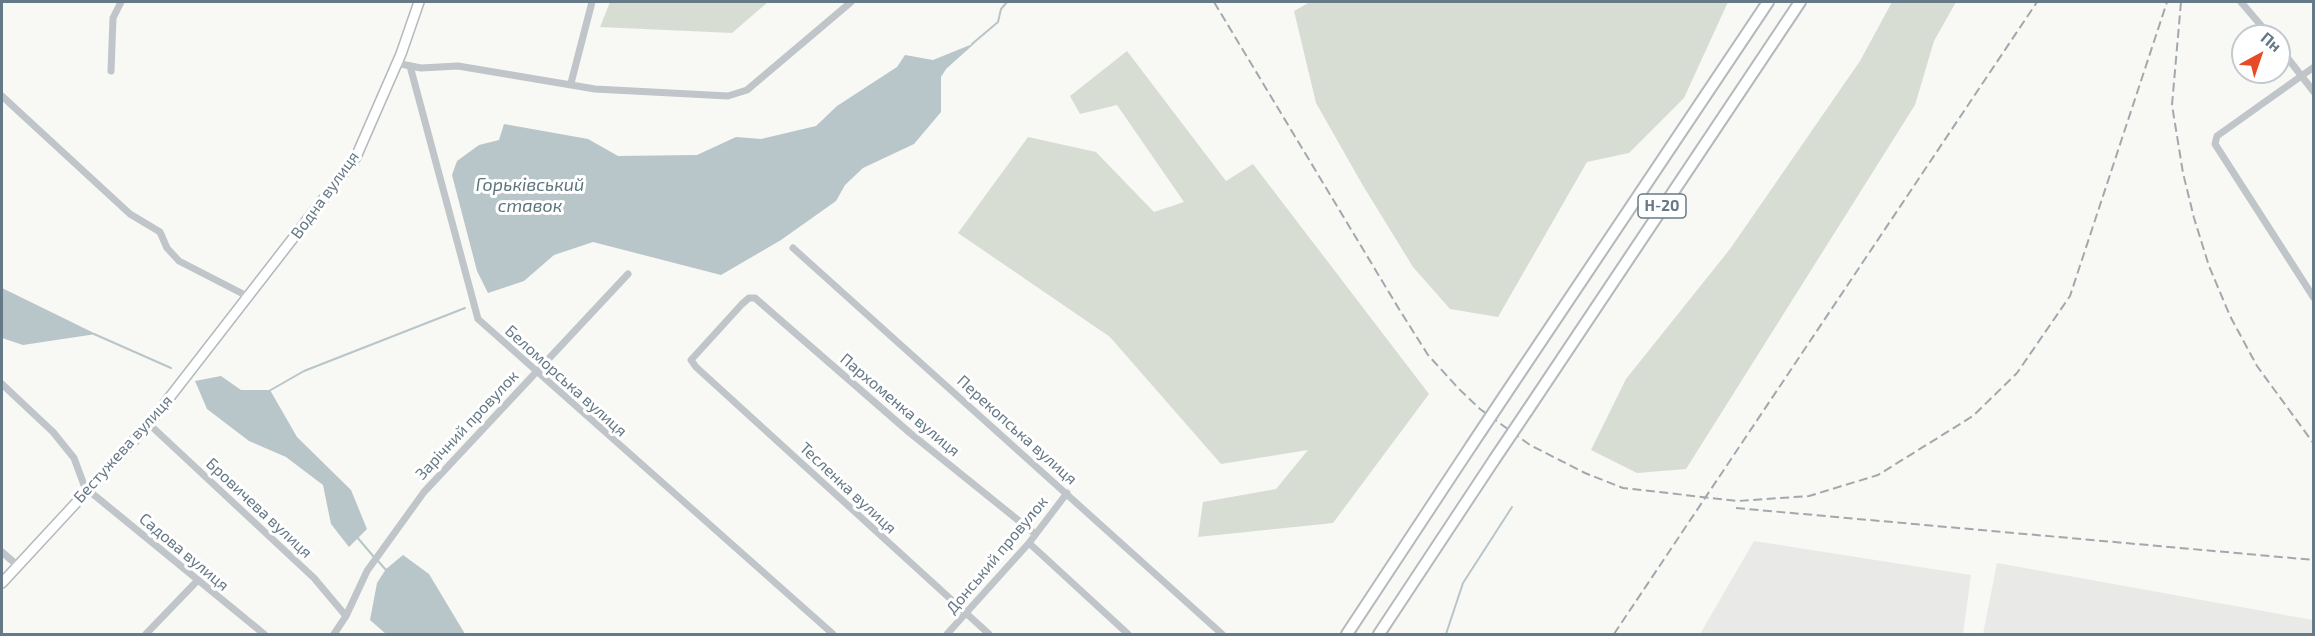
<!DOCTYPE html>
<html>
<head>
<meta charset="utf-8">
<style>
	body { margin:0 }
	#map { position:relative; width:2315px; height:636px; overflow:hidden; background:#f8f8f5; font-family:"Exo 2",sans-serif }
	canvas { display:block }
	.frame { position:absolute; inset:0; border:3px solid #667986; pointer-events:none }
	.north { position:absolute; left:2231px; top:24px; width:60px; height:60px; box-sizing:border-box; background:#fff; border:2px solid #c2c9cf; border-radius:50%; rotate:40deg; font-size:16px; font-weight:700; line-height:24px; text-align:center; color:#667986 }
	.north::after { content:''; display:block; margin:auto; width:21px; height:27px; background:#e54b27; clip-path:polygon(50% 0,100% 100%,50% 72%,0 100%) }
</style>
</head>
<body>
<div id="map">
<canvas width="2315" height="636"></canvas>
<div class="frame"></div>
<div class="north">Пн</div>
</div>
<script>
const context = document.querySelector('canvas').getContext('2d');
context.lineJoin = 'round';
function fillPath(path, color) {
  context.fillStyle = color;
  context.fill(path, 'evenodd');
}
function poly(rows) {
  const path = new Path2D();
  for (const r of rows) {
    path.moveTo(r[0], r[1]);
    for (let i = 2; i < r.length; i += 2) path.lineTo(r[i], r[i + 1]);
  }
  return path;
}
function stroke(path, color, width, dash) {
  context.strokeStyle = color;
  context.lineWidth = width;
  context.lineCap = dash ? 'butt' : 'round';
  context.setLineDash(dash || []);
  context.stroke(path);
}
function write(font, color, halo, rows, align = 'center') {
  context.font = font + ' "Exo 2",sans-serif';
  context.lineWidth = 6;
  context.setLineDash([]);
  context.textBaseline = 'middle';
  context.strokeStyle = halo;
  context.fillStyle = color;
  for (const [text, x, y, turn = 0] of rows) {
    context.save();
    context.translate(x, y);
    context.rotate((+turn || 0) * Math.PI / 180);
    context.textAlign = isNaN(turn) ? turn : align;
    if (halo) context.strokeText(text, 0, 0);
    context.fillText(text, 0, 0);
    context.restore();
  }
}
fillPath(poly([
	[1754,541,1971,575,1963,634,1700,634],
	[1997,563,2313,620,2313,634,1983,634]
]), '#e9e9e8');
fillPath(poly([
	[610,2,768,2,732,33,600,27],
	[1310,2,1728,2,1684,98,1629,153,1587,162,1498,317,1450,309,1413,267,1362,184,1316,103,1294,11],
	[1892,2,1956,2,1934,41,1915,105,1686,469,1637,473,1591,450,1626,379,1730,249,1860,61],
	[1127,51,1226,181,1253,164,1429,394,1333,523,1198,537,1203,502,1276,489,1308,450,1221,464,1110,337,958,233,1028,137,1096,152,1154,212,1184,202,1117,105,1080,114,1070,96]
]), '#d8ddd4');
fillPath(poly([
	[975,43,946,69,941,77,941,112,914,144,863,168,845,185,836,201,781,240,721,275,593,242,554,255,524,281,488,293,477,271,452,175,457,161,479,145,499,140,504,124,588,139,618,156,697,155,736,137,761,139,816,126,837,106,897,67,905,55,933,60],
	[2,288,96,334,23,345,2,338],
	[221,376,241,390,270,390,297,437,351,490,367,529,349,547,331,524,323,485,286,457,249,441,207,409,195,381],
	[403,555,429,574,465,634,386,634,370,620,377,583,386,569]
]), '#b8c5c9');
stroke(poly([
	[972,44,998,22,1001,9,1007,2],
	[94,334,171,368],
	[269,391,304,371,465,308],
	[356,536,374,557],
	[378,561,386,570],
	[1446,634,1463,583,1512,507]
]), '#b8c5c9', 2);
const secondary = poly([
	[2,583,149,424,356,157,401,54,419,2]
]);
const primary = poly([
	[1505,395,1768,2],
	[1527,411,1800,2],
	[1347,634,1471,446],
	[1379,634,1494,460]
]);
stroke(secondary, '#b3b9bd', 12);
stroke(primary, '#b4b9bd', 14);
stroke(poly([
	[2241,2,2270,36],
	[2279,47,2314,92],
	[396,63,421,68,458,66,595,89,728,96,747,90,851,2],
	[410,66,478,319,833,634],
	[2314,67,2217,136,2215,144,2314,298],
	[111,71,113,18,121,2],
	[571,83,592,2],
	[2,96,130,214,160,232,167,248,179,261,249,297],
	[793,248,1222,634],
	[2,384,53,432,74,458,84,485,88,490,264,634],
	[149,424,314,578,346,616],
	[1029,543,1128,634],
	[2,552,17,565],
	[146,634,197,581],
	[334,634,346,616,367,571,424,492,628,274],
	[947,634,1029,543,1067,493],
	[989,634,696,367,691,360,742,304,749,298,755,298,910,433,1034,533]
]), '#c0c5c9', 7);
stroke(secondary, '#fff', 9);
stroke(primary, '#fff', 10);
stroke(poly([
	[1214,2,1399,309,1428,355,1459,389,1480,409,1530,445,1585,473,1623,488,1738,501,1809,496,1878,475,1973,416,2017,373,2070,296,2167,2],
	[2181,2,2172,105,2183,173,2194,218,2209,266,2230,316,2257,366,2314,444],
	[1736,508,2314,560],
	[1614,634,2037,2]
]), '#a1a9ae', 2, [9, 4.5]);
const primaryBridge = poly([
	[1471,446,1505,395],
	[1494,460,1527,411]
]);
stroke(primaryBridge, '#b4b9bd', 14, []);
stroke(primaryBridge, '#fff', 10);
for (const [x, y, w] of [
	[1662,206,48]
]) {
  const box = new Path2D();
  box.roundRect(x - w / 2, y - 12, w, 24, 4.5);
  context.fillStyle = '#fff';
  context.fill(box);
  stroke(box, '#667986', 1.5);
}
write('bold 15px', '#667986', null, [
	["Н-20",1662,206]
]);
write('16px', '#667986', '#fff', [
	["Водна вулиця",325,195,-54],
	["Беломорська вулиця",566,381,42],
	["Пархоменка вулиця",900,405,40],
	["Зарічний провулок",467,425,-47],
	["Перекопська вулиця",1017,430,42],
	["Бестужева вулиця",123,449,-48],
	["Тесленка вулиця",848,488,43],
	["Бровичева вулиця",259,508,43],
	["Садова вулиця",184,552,40],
	["Донський провулок",997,555,-50]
]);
write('italic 18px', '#5d747b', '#fff', [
	["Горьківський",530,185],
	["ставок",530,206]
]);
</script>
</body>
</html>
